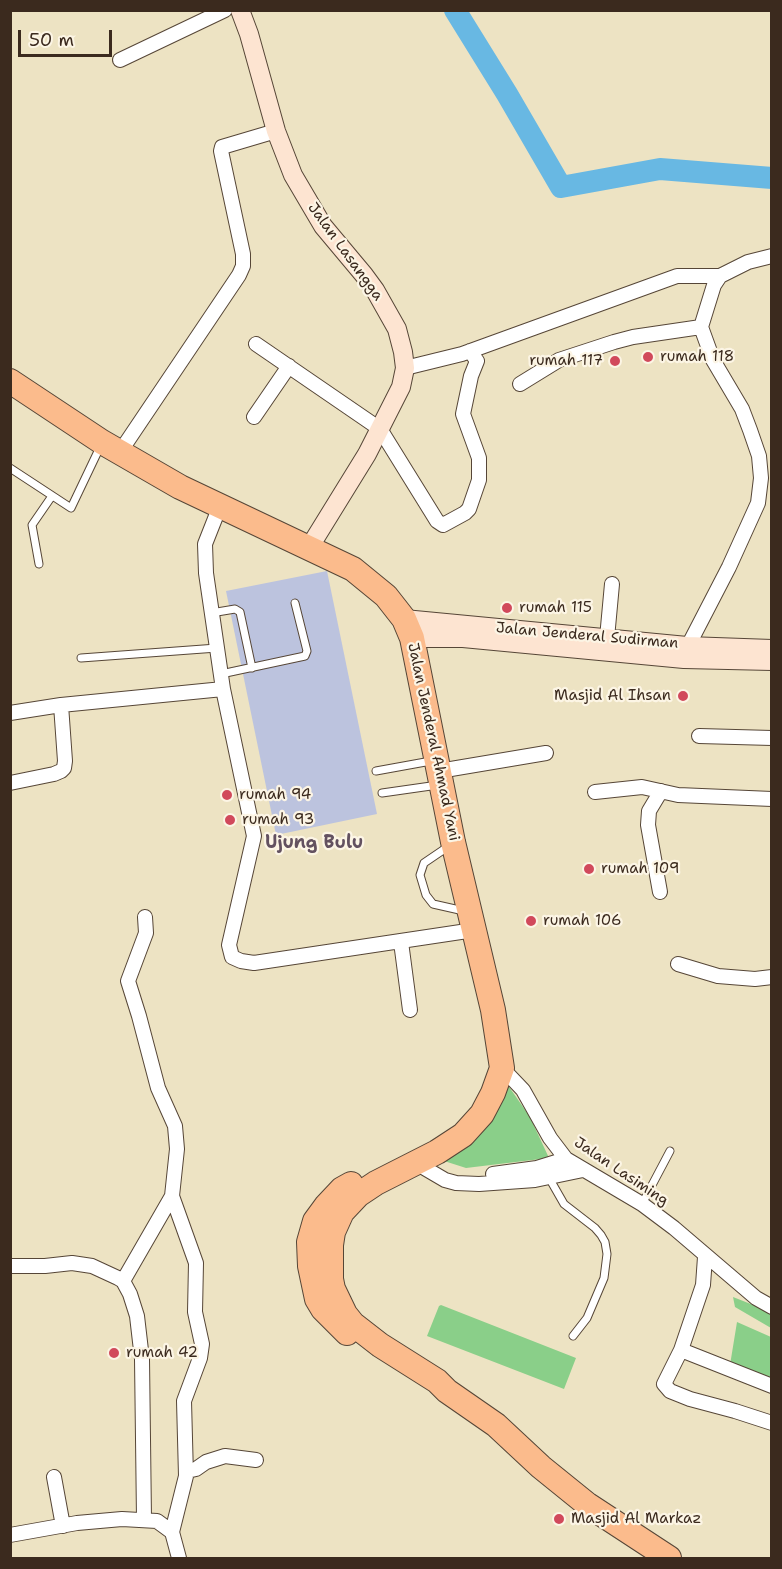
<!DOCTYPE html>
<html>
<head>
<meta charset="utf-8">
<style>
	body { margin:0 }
	#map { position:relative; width:782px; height:1569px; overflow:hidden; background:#ede3c3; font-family:"Shantell Sans",sans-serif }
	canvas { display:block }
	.frame { position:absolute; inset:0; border:12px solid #3b2a1e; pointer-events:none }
	.scale { position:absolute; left:18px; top:30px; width:94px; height:27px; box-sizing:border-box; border:3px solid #3b2a1e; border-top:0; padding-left:8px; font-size:18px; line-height:21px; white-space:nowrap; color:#3b2a1e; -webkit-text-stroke:4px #fcf5e5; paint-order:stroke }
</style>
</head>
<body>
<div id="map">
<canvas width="782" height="1569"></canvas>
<div class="frame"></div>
<div class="scale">50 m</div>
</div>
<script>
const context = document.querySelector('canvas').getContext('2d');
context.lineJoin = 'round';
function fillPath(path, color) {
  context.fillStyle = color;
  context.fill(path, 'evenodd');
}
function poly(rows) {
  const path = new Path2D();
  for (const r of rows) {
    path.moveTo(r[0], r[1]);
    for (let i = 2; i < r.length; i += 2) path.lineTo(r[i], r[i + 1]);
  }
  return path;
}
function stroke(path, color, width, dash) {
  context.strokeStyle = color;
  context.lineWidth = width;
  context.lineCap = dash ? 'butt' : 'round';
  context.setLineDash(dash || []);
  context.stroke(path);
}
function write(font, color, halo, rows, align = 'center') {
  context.font = font + ' "Shantell Sans",sans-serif';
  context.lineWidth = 4.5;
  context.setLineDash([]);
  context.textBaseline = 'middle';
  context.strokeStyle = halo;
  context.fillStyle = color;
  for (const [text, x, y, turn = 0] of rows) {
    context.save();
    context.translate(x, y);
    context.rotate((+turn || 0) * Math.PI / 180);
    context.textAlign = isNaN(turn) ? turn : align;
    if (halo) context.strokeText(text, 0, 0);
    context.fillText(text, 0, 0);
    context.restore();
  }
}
fillPath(poly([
	[327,571,377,814,276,835,226,591]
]), '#bcc3de');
fillPath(poly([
	[505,1081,530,1117,549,1158,466,1168,441,1160],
	[733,1297,771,1312,771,1328,735,1307],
	[441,1305,576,1358,564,1389,427,1336,439,1306],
	[737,1322,771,1337,771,1381,730,1365]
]), '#8acf89');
stroke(poly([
	[455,10,507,94,561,187,660,169,772,178]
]), '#68b8e3', 22);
const lane = poly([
	[10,468,71,508,101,445],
	[39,564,32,525,52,496],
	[211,613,235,609,240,612,252,668],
	[81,658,217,648],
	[221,674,305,656,307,651,295,603],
	[376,771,431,761],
	[382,793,438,785],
	[449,846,424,863,420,875,426,895,433,904,464,911],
	[548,1176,564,1204,595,1228,601,1235,605,1242,607,1254,604,1278,587,1318,573,1336],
	[642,1204,670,1151]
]);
const street = poly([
	[120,60,225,10],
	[256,344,380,429,437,521,443,525,465,513,469,509,479,480,479,458,463,414,471,376,477,361,470,351],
	[405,368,462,354,677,276,720,276],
	[520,384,559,360,614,342,633,337,701,327],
	[254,417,289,366],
	[120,452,239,275,243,266,243,254,221,151,222,147,276,131],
	[220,506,205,544,206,573,223,689,254,836,229,945,232,957,241,961,254,963,474,930],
	[607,638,612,584],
	[685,652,729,567,758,503,761,478,759,456,750,430,742,409,713,360,701,327,714,285,720,276,748,262,772,256],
	[10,713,61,705,223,689],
	[699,736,772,738],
	[439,771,546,753],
	[10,783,54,774,61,771,64,768,65,761,61,705],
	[595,792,642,787,678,795,772,799],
	[660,892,648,825,649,811,661,791],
	[401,942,410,1010],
	[678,964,718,976,755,979,772,977],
	[502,1068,523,1090,550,1138,566,1159,642,1204,674,1228,756,1298,772,1307],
	[416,1163,445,1180,456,1183,479,1184,535,1180,583,1170],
	[493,1174,537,1168,566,1159],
	[705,1257,703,1285,681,1350,664,1384,670,1391,690,1399,735,1411,772,1423],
	[10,1266,45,1266,72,1263,92,1266,118,1278,123,1281,130,1294,137,1316,142,1359,144,1519],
	[123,1281,172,1196,177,1149,175,1126,158,1088,139,1016,128,981,146,933,145,917],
	[681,1350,772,1386],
	[187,1471,196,1469,206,1462,225,1456,256,1460],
	[54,1477,63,1526],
	[172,1532,186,1476,184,1401,200,1358,202,1344,195,1312,196,1263,172,1196],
	[10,1535,77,1523,122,1519,157,1521,172,1532,179,1558]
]);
const secondary = poly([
	[240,10,249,34,276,131,293,175,323,226,364,275,375,290,397,329,403,352,405,368,401,387,367,454,309,548],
	[404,619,687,646,772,649],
	[412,638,463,638,684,659,772,661]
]);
const highway = poly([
	[10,381,102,442,180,487,353,569,386,596,404,619,412,638,453,842,493,1010,502,1068,493,1093,482,1114,463,1135,437,1152,376,1183,358,1195,342,1212,333,1232,331,1245,331,1279,333,1289,345,1314,353,1324,380,1345,437,1381,447,1391,496,1425,541,1467,588,1505,669,1558],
	[347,1333,323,1309,317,1299,310,1266,309,1242,315,1221,326,1206,342,1189,351,1184]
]);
stroke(lane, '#564637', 9);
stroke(street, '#564637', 16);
stroke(secondary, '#564637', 20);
stroke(highway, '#564637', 26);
stroke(lane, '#fff', 7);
stroke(street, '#fff', 14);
stroke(secondary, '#fde4d1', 18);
stroke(highway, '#fbbb8c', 24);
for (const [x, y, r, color] of [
	[648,357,6,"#d1495b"],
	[615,361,6,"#d1495b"],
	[507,608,6,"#d1495b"],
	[683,696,6,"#d1495b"],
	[227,795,6,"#d1495b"],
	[230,820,6,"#d1495b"],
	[589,869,6,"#d1495b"],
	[531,921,6,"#d1495b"],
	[114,1353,6,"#d1495b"],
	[559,1519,6,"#d1495b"]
]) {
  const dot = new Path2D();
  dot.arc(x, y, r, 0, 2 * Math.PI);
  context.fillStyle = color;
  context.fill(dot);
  stroke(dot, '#fcf5e5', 2);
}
write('15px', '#3b2a1e', '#fcf5e5', [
	["Jalan Lasangga",345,252,54],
	["Jalan Jenderal Sudirman",587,636,5],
	["Jalan Jenderal Ahmad Yani",433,742,78],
	["Jalan Lasiming",621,1172,34]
]);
write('15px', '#3b2a1e', '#fcf5e5', [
	["rumah 118",660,357],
	["rumah 117",603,361,"right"],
	["rumah 115",519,608],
	["Masjid Al Ihsan",671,696,"right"],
	["rumah 94",239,795],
	["rumah 93",242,820],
	["rumah 109",601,869],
	["rumah 106",543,921],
	["rumah 42",126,1353],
	["Masjid Al Markaz",571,1519]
], 'left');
write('bold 18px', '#635160', '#fcf5e5', [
	["Ujung Bulu",314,843]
]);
</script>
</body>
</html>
